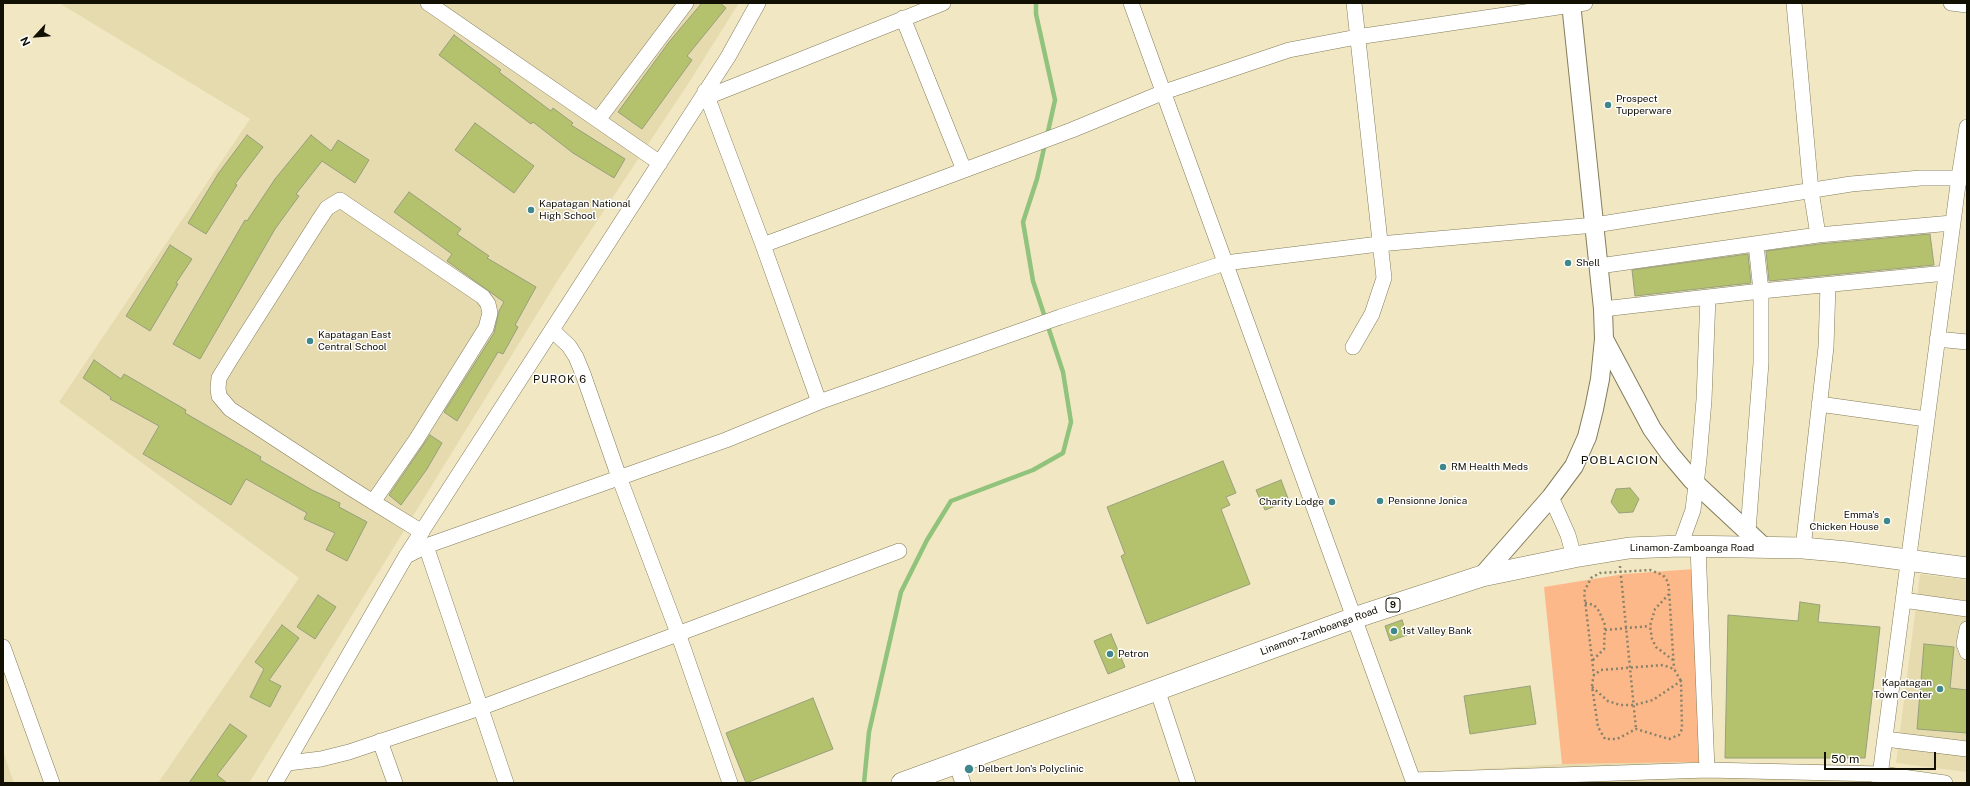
<!DOCTYPE html>
<html>
<head>
<meta charset="utf-8">
<style>
	body { margin:0 }
	#map { position:relative; width:1970px; height:786px; overflow:hidden; background:#f1e8c3; font-family:"Public Sans",sans-serif }
	canvas { display:block }
	.frame { position:absolute; inset:0; border:4px solid #120f03; pointer-events:none }
	.north { position:absolute; left:16px; top:16px; width:40px; height:40px; -webkit-text-stroke:3px #fff; paint-order:stroke; rotate:244deg; font-size:11px; font-weight:700; line-height:16px; text-align:center; color:#120f03 }
	.north::after { content:''; display:block; margin:auto; width:14px; height:18px; background:#120f03; clip-path:polygon(50% 0,100% 100%,50% 72%,0 100%) }
	.scale { position:absolute; left:1824px; top:752px; width:112px; height:18px; box-sizing:border-box; border:2px solid #120f03; border-top:0; padding-left:5px; font-size:12px; line-height:14px; white-space:nowrap; color:#120f03; -webkit-text-stroke:3px #fff; paint-order:stroke }
</style>
</head>
<body>
<div id="map">
<canvas width="1970" height="786"></canvas>
<div class="frame"></div>
<div class="north">N</div>
<div class="scale">50 m</div>
</div>
<script>
const context = document.querySelector('canvas').getContext('2d');
context.lineJoin = 'round';
function fillPath(path, color) {
  context.fillStyle = color;
  context.fill(path, 'evenodd');
}
function poly(rows) {
  const path = new Path2D();
  for (const r of rows) {
    path.moveTo(r[0], r[1]);
    for (let i = 2; i < r.length; i += 2) path.lineTo(r[i], r[i + 1]);
  }
  return path;
}
function stroke(path, color, width, dash) {
  context.strokeStyle = color;
  context.lineWidth = width;
  context.lineCap = dash ? 'butt' : 'round';
  context.setLineDash(dash || []);
  context.stroke(path);
}
function write(font, color, halo, rows, align = 'center') {
  context.font = font + ' "Public Sans",sans-serif';
  context.lineWidth = 3;
  context.setLineDash([]);
  context.textBaseline = 'middle';
  context.strokeStyle = halo;
  context.fillStyle = color;
  for (const [text, x, y, turn = 0] of rows) {
    context.save();
    context.translate(x, y);
    context.rotate((+turn || 0) * Math.PI / 180);
    context.textAlign = isNaN(turn) ? turn : align;
    if (halo) context.strokeText(text, 0, 0);
    context.fillText(text, 0, 0);
    context.restore();
  }
}
fillPath(poly([
	[59,3,739,3,690,81,558,280,249,783,158,783,299,578,59,402,250,119],
	[1920,574,1967,580,1967,772,1896,763],
	[3,751,14,783,3,783],
	[1699,762,1864,765,1862,783,1438,783,1434,772,1562,764]
]), '#e6dbaf');
fillPath(poly([
	[1694,569,1699,762,1562,764,1544,587,1624,574]
]), '#fdb889');
stroke(poly([
	[1036,3,1036,14,1055,100,1047,136],
	[864,783,869,732,901,592,927,540,951,501,1033,470,1063,453,1071,422,1063,372,1033,281,1023,222,1037,179,1045,144]
]), '#91c37d', 4.5);
const building = poly([
	[702,3,720,3,726,8,687,56,692,60,642,129,618,112,669,42,702,3],
	[454,35,501,70,499,72,551,111,553,108,573,123,571,125,625,159,614,178,573,153,533,122,531,124,439,55,454,35],
	[475,123,534,166,514,193,455,150,475,123],
	[247,135,263,147,235,184,237,185,206,234,188,223,218,174,247,135],
	[311,135,331,151,338,140,369,160,355,183,322,161,296,194,299,196,275,229,200,359,173,344,245,220,247,221,275,179,311,135],
	[409,192,461,229,457,234,489,256,487,258,536,287,515,325,518,327,503,354,498,352,457,421,444,412,494,333,499,311,504,302,447,261,452,254,394,212,409,192],
	[1930,234,1934,265,1769,281,1766,251,1819,244,1930,234],
	[170,245,192,259,176,283,178,284,150,331,126,316,170,245],
	[1748,254,1751,283,1635,296,1632,270,1748,254],
	[94,360,121,379,124,374,186,410,185,413,261,457,260,460,312,490,340,503,339,507,367,522,347,561,326,550,335,533,304,519,307,513,246,479,231,505,143,454,159,426,110,399,111,397,83,378,94,360],
	[430,435,442,443,427,469,401,505,389,495,430,435],
	[1223,461,1236,493,1226,497,1230,505,1221,509,1250,584,1147,624,1121,556,1125,554,1107,507,1223,461],
	[1281,480,1289,501,1265,510,1256,490,1281,480],
	[1630,488,1639,499,1633,512,1619,513,1611,502,1616,489,1630,488],
	[318,595,336,607,315,639,297,627,318,595],
	[1800,602,1820,605,1818,622,1880,627,1865,758,1725,758,1728,615,1798,621,1800,602],
	[1402,620,1407,635,1390,641,1385,626,1402,620],
	[282,625,299,638,269,680,281,686,270,707,250,697,264,669,255,662,282,625],
	[1111,634,1125,667,1108,674,1094,641,1111,634],
	[1924,644,1954,647,1950,688,1967,690,1967,733,1917,729,1924,644],
	[1530,686,1536,724,1470,734,1464,696,1530,686],
	[813,698,833,749,746,783,726,733,813,698],
	[230,724,247,736,217,775,227,783,189,783,230,724]
]);
fillPath(building, '#b4c26d');
stroke(building, '#989f7c', 1);
const minor = poly([
	[428,3,660,163],
	[1131,3,1414,783],
	[1794,3,1811,191,1818,235],
	[1951,3,1967,5],
	[903,18,964,170],
	[705,91,763,245,819,402],
	[707,97,943,3],
	[598,120,686,3],
	[763,245,1072,130,1164,92,1289,50,1357,37,1585,3],
	[1599,266,1818,235,1952,223],
	[1603,309,1761,291,1946,273],
	[552,330,569,346,576,357,583,374,619,477,678,633,730,783],
	[1937,339,1967,342],
	[1353,347,1372,314,1384,278,1354,3],
	[1819,404,1926,419],
	[1551,497,1568,535,1574,557],
	[373,502,416,440,486,328,490,313,488,304,483,297,340,200,327,208,317,223,230,360,219,378,218,388,219,396,230,409,349,487,373,502,422,532],
	[1748,531,1761,363,1761,291,1756,244],
	[426,546,506,783],
	[1680,546,1693,510,1699,459,1704,400,1708,297],
	[1698,547,1707,770],
	[1803,548,1826,347,1828,285],
	[406,556,426,546,726,440,819,402,1060,317,1225,263,1379,244,1595,225,1851,184,1921,178,1967,178],
	[1903,600,1967,609],
	[1967,629,1964,644,1967,652],
	[3,647,52,783],
	[1157,689,1188,783],
	[1885,739,1967,749],
	[380,741,395,783],
	[288,763,321,759,349,752,480,708,899,551],
	[956,763,963,783],
	[1413,780,1707,770,1881,774,1945,783],
	[275,783,406,556,728,57,758,3],
	[1879,783,1959,177,1967,127]
]);
const major = poly([
	[1604,339,1652,429,1670,454,1692,480,1765,548],
	[1482,576,1551,497,1574,466,1587,437,1594,409,1600,379,1604,339,1603,309,1571,3]
]);
const highway = poly([
	[902,783,1354,618,1482,576,1574,557,1629,548,1680,546,1803,548,1847,552,1967,568]
]);
stroke(minor, '#847c5a', 16);
stroke(major, '#847c5a', 20);
stroke(highway, '#847c5a', 22);
stroke(poly([
	[1620,566,1636,729],
	[1669,594,1655,609,1650,626,1652,639,1656,647,1673,660],
	[1585,603,1594,605,1599,611,1605,625,1604,649,1592,661],
	[1605,630,1650,626],
	[1594,676,1584,592,1591,578,1600,573,1650,570,1663,575,1668,582,1669,590,1674,669],
	[1592,687,1608,701,1620,705,1634,705,1653,700,1681,681,1682,729,1679,735,1669,739,1636,729,1617,739,1605,739,1598,727,1592,686,1593,679,1594,675,1601,670,1663,665,1674,669,1681,681]
]), '#888269', 2.5, [2, 3]);
stroke(minor, '#fff', 15);
stroke(major, '#fff', 18);
stroke(highway, '#fff', 21);
for (const [x, y, r, color] of [
	[1608,105,4,"#3f878a"],
	[531,210,4,"#3f878a"],
	[1568,263,4,"#3f878a"],
	[310,341,4,"#3f878a"],
	[1443,467,4,"#3f878a"],
	[1380,501,4,"#3f878a"],
	[1332,502,4,"#3f878a"],
	[1887,521,4,"#3f878a"],
	[1394,631,4,"#3f878a"],
	[1110,654,4,"#3f878a"],
	[1940,689,4,"#3f878a"],
	[969,769,5,"#3f878a"]
]) {
  const dot = new Path2D();
  dot.arc(x, y, r, 0, 2 * Math.PI);
  context.fillStyle = color;
  context.fill(dot);
  stroke(dot, '#fff', 1.5);
}
for (const [x, y, w] of [
	[1393,605,14]
]) {
  const box = new Path2D();
  box.roundRect(x - w / 2, y - 7, w, 14, 3);
  context.fillStyle = '#fff';
  context.fill(box);
  stroke(box, '#120f03', 1);
}
write('bold 9px', '#120f03', null, [
	["9",1393,605]
]);
write('10px', '#120f03', '#fff', [
	["Prospect",1616,99],
	["Tupperware",1616,111],
	["Kapatagan National",539,204],
	["High School",539,216],
	["Shell",1576,263],
	["Kapatagan East",318,335],
	["Central School",318,347],
	["RM Health Meds",1451,467],
	["Pensionne Jonica",1388,501],
	["Charity Lodge",1324,502,"right"],
	["Emma's",1879,515,"right"],
	["Chicken House",1879,527,"right"],
	["1st Valley Bank",1402,631],
	["Petron",1118,654],
	["Kapatagan",1932,683,"right"],
	["Town Center",1932,695,"right"],
	["Delbert Jon's Polyclinic",978,769]
], 'left');
write('10px', '#120f03', '#fff', [
	["Linamon-Zamboanga Road",1692,548],
	["Linamon-Zamboanga Road",1319,631,-20]
]);
context.letterSpacing = '1px';
write('11px', '#120f03', '#fff', [
	["PUROK 6",560,380]
]);
context.letterSpacing = '0px';
context.letterSpacing = '1px';
write('12px', '#120f03', '#fff', [
	["POBLACION",1620,460]
]);
context.letterSpacing = '0px';
</script>
</body>
</html>
